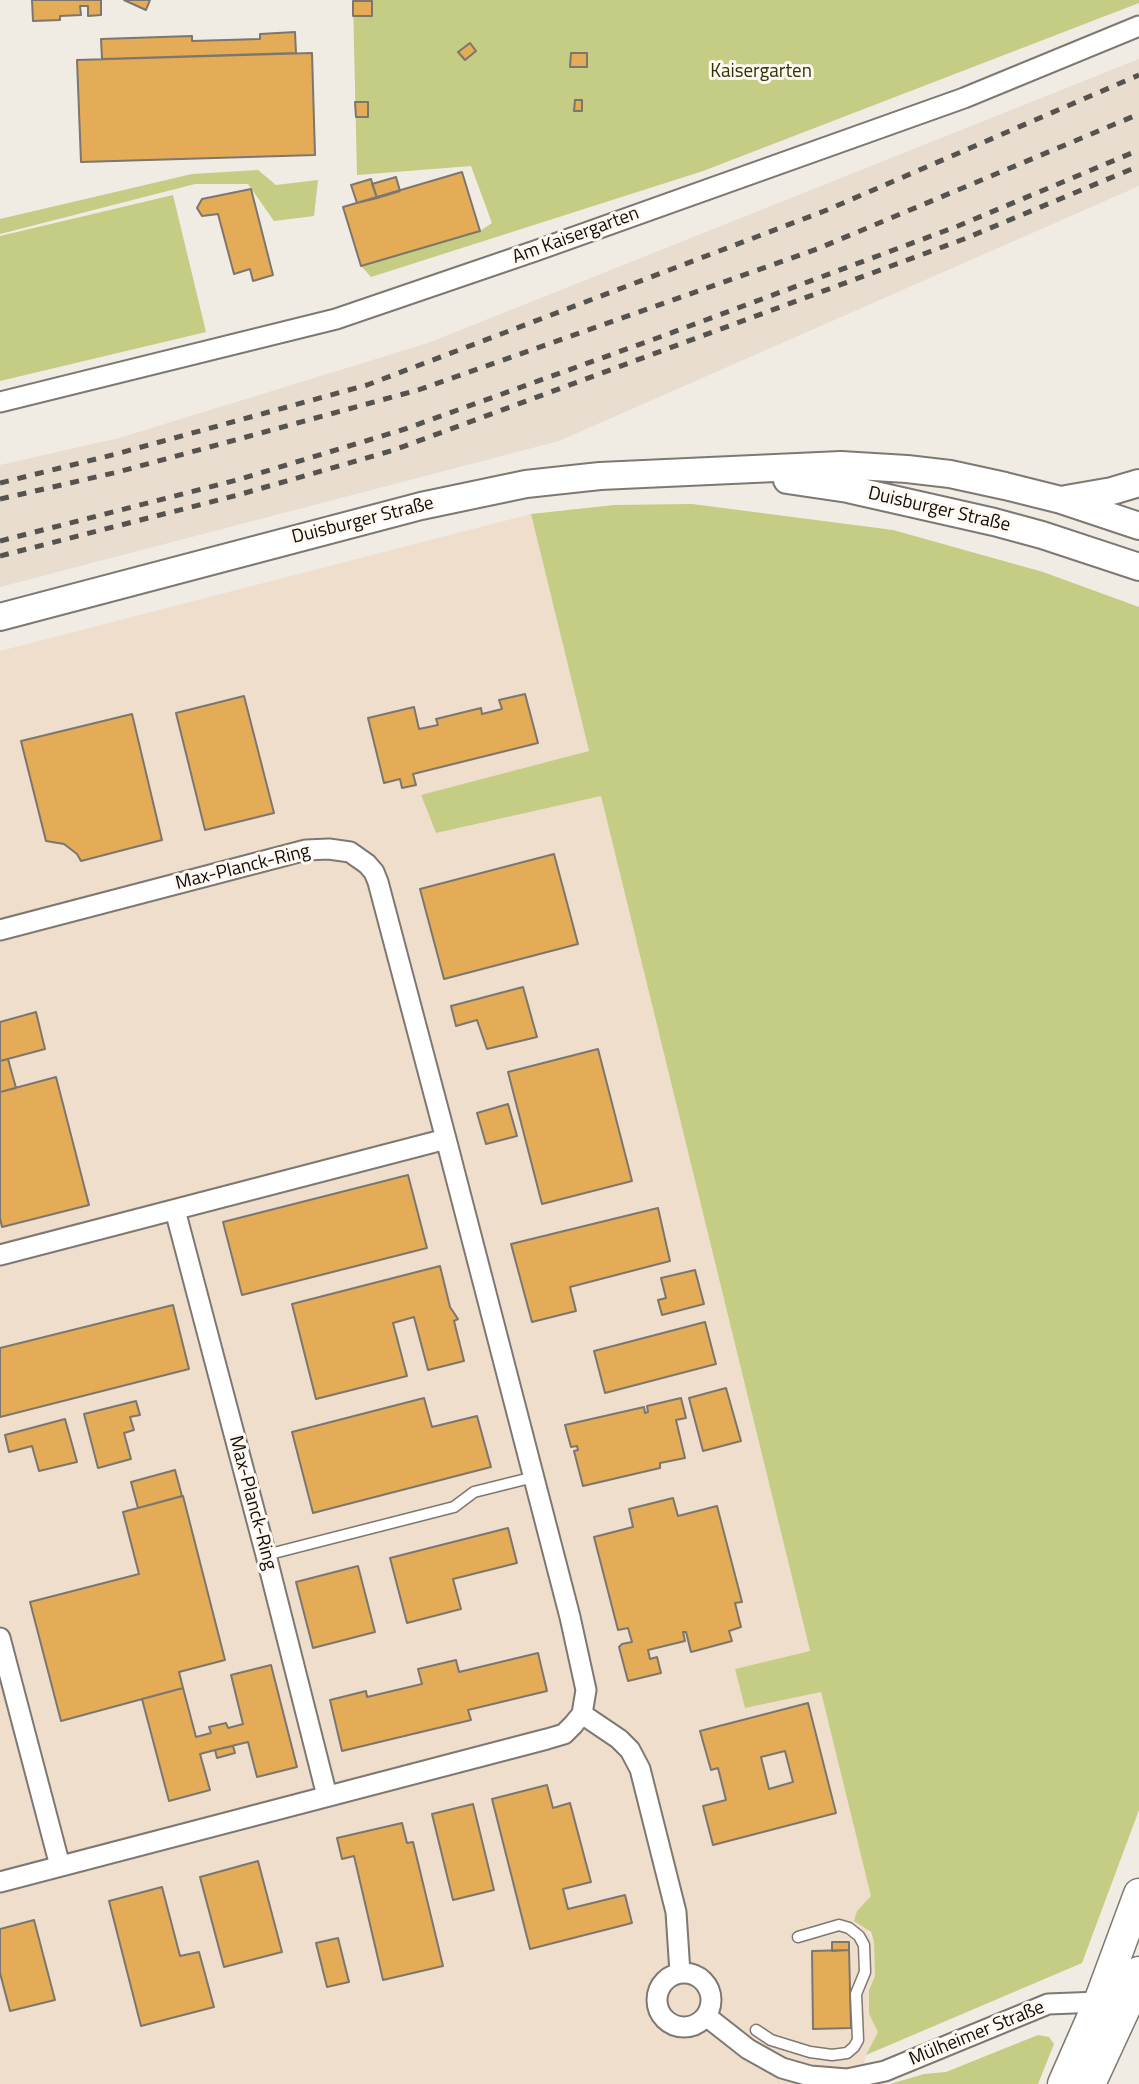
<!DOCTYPE html>
<html>
<head>
<meta charset="utf-8">
<style>
	body { margin:0 }
	canvas { display:block; background:#f0ebe3 }
</style>
</head>
<body>
<canvas width="1139" height="2084"></canvas>
<script>
const context = document.querySelector('canvas').getContext('2d');
context.lineJoin = 'round';
function fillPath(path, color) {
  context.fillStyle = color;
  context.fill(path, 'evenodd');
}
function poly(rows) {
  const path = new Path2D();
  for (const r of rows) {
    if (r.length === 3) {
      path.moveTo(r[0] + r[2], r[1]);
      path.arc(r[0], r[1], r[2], 0, 2 * Math.PI);
      continue;
    }
    path.moveTo(r[0], r[1]);
    for (let i = 2; i < r.length; i += 2) path.lineTo(r[i], r[i + 1]);
  }
  return path;
}
function stroke(path, color, width, dash) {
  context.strokeStyle = color;
  context.lineWidth = width;
  context.lineCap = dash ? 'butt' : 'round';
  context.setLineDash(dash || []);
  context.stroke(path);
}
function write(font, color, halo, rows, align = 'center') {
  context.font = font + ' "Titillium Web",sans-serif';
  context.lineWidth = 6;
  context.setLineDash([]);
  context.textBaseline = 'middle';
  context.strokeStyle = halo;
  context.fillStyle = color;
  for (const [text, x, y, turn = 0] of rows) {
    context.save();
    context.translate(x, y);
    context.rotate((+turn || 0) * Math.PI / 180);
    context.textAlign = isNaN(turn) ? turn : align;
    if (halo) context.strokeText(text, 0, 0);
    context.fillText(text, 0, 0);
    context.restore();
  }
}
fillPath(poly([
	[531,514,589,751,421,796,436,833,601,796,810,1652,735,1669,745,1708,821,1692,872,1896,857,1911,874,1942,875,1976,869,1990,869,2014,878,2032,866,2055,860,2084,0,2084,0,651]
]), '#f0decd');
fillPath(poly([
	[1139,59,1139,186,559,441,0,587,0,465,119,438,428,343]
]), '#e8ddcf');
fillPath(poly([
	[353,0,1139,0,1139,3,703,171,371,277,361,266,480,231,492,223,471,166,357,175],
	[258,170,276,185,318,180,314,216,274,221,248,184,195,184,0,234,0,219,192,174],
	[173,195,206,332,0,381,0,236],
	[692,504,893,530,1043,572,1139,607,1139,1810,1082,1963,866,2055,878,2032,869,2014,869,1990,875,1976,874,1942,871,1932,854,1921,857,1911,871,1896,821,1692,745,1708,735,1669,810,1651,601,796,436,833,421,795,589,751,531,514,614,505],
	[1038,2035,1049,2037,1054,2044,1038,2084,890,2084,924,2074,946,2072]
]), '#c5cc83');
const building = poly([
	[32,0,101,0,101,15,88,16,88,6,80,6,81,15,60,16,60,20,33,21,32,0],
	[124,0,150,0,146,10,124,0],
	[353,1,372,1,372,16,353,16,353,1],
	[295,32,296,53,102,59,101,39,192,36,192,41,260,39,260,34,295,32],
	[470,43,476,51,465,60,458,52,470,43],
	[312,53,315,155,81,162,77,60,312,53],
	[571,53,587,53,587,67,570,67,571,53],
	[575,100,582,100,582,111,574,111,575,100],
	[355,102,368,102,368,117,356,117,355,102],
	[462,172,480,231,361,266,343,207,462,172],
	[396,177,400,191,377,198,372,184,396,177],
	[371,179,377,198,357,203,351,185,371,179],
	[251,189,273,275,253,281,250,269,234,274,218,214,202,216,197,208,202,199,251,189],
	[525,694,538,743,413,774,416,785,402,788,400,779,384,783,368,718,414,707,419,729,438,725,436,719,481,708,482,714,502,709,499,700,525,694],
	[244,696,274,813,205,830,176,713,244,696],
	[132,714,162,840,81,861,77,854,64,844,46,841,21,741,132,714],
	[554,854,578,944,444,979,420,889,554,854],
	[523,987,537,1037,487,1049,477,1020,456,1026,451,1006,523,987],
	[36,1012,45,1049,0,1061,0,1022,36,1012],
	[598,1049,632,1181,542,1204,508,1072,598,1049],
	[8,1059,16,1088,0,1092,0,1061,8,1059],
	[56,1077,89,1205,2,1227,0,1218,0,1092,56,1077],
	[508,1104,517,1136,486,1144,477,1113,508,1104],
	[408,1175,427,1248,242,1295,223,1222,408,1175],
	[658,1208,670,1261,570,1287,576,1311,532,1322,511,1244,658,1208],
	[440,1266,450,1307,458,1319,454,1321,464,1361,428,1370,414,1317,393,1323,407,1376,316,1399,292,1304,440,1266],
	[695,1270,704,1304,662,1315,658,1300,666,1298,661,1278,695,1270],
	[173,1305,189,1369,0,1417,0,1348,173,1305],
	[705,1322,716,1364,605,1393,594,1351,705,1322],
	[726,1388,741,1441,703,1451,689,1398,726,1388],
	[424,1398,432,1427,477,1416,491,1467,313,1513,292,1432,424,1398],
	[681,1398,686,1418,676,1420,685,1458,660,1463,660,1468,583,1486,574,1451,578,1450,577,1446,571,1447,565,1425,644,1407,645,1413,648,1412,647,1406,681,1398],
	[136,1401,140,1415,130,1417,134,1430,124,1433,131,1459,98,1468,84,1414,136,1401],
	[65,1419,77,1462,39,1471,32,1446,9,1452,5,1435,65,1419],
	[175,1470,182,1496,138,1508,131,1482,175,1470],
	[183,1496,225,1660,179,1672,183,1688,61,1721,30,1602,139,1574,123,1512,183,1496],
	[673,1498,678,1516,717,1506,742,1602,735,1603,741,1627,729,1631,732,1641,691,1652,686,1632,683,1632,685,1641,648,1650,650,1659,657,1657,661,1673,628,1681,619,1647,622,1644,632,1642,628,1628,618,1630,594,1537,633,1527,629,1509,673,1498],
	[508,1528,517,1563,453,1579,461,1609,407,1623,390,1558,508,1528],
	[358,1566,375,1632,313,1648,296,1582,358,1566],
	[538,1653,547,1691,468,1710,471,1720,342,1751,330,1700,366,1691,367,1697,422,1684,418,1669,456,1660,459,1672,538,1653],
	[271,1665,297,1767,257,1777,248,1742,215,1750,200,1754,210,1790,169,1801,142,1699,183,1688,196,1737,211,1733,209,1727,226,1723,228,1728,243,1724,231,1675,271,1665],
	[808,1703,836,1813,713,1845,703,1806,726,1800,718,1768,711,1770,700,1731,808,1703],
	[785,1751,793,1782,769,1789,761,1757,785,1751],
	[233,1746,235,1753,217,1758,215,1750,233,1746],
	[547,1785,553,1808,570,1803,591,1882,563,1889,568,1909,625,1895,632,1923,530,1949,492,1799,547,1785],
	[473,1804,494,1890,453,1900,432,1814,473,1804],
	[402,1823,407,1843,413,1842,443,1966,383,1980,354,1856,342,1859,337,1838,402,1823],
	[258,1861,282,1952,224,1967,200,1877,258,1861],
	[162,1887,180,1956,199,1952,214,2007,141,2026,109,1901,162,1887],
	[34,1920,55,2000,10,2011,0,1973,0,1929,34,1920],
	[338,1938,349,1982,327,1987,316,1943,338,1938],
	[832,1942,849,1942,849,1950,832,1951,832,1942],
	[849,1950,851,2028,813,2029,812,1951,849,1950]
]);
fillPath(building, '#e5ac57');
stroke(building, '#7b766f', 2);
const lane = poly([
	[266,1555,454,1507,474,1492,534,1477],
	[756,2030,771,2040,810,2052,832,2055,847,2053,854,2047,858,2040,856,1994,865,1972,864,1945,859,1936,849,1928,839,1925,798,1937]
]);
const street = poly([
	[0,402,336,319,535,251,964,98,1139,26],
	[0,930,306,850,329,849,350,852,367,864,374,872,378,882,446,1139,570,1617,586,1690,582,1714,573,1725,564,1734,547,1739,0,1882],
	[175,1210,266,1555,327,1796],
	[0,1255,446,1139],
	[0,1638,60,1866],
	[582,1714,619,1739,630,1750,640,1769,676,1912,680,1973],
	[684,2000,27],
	[706,2016,748,2049,782,2068,810,2076,847,2079,885,2071,1048,2004,1099,2002]
]);
const secondary = poly([
	[787,480,848,489,994,522,1042,535,1139,567],
	[1066,499,1112,491,1139,483],
	[0,617,421,506,526,484,600,476,841,465,907,469,950,474,1005,486,1061,500,1139,526]
]);
const primary = poly([
	[1063,2084,1099,2002,1139,1894],
	[1090,2084,1127,2004,1139,1972]
]);
stroke(lane, '#7d7871', 13);
stroke(street, '#7d7871', 23);
stroke(secondary, '#7d7871', 30);
stroke(primary, '#7d7871', 33);
stroke(lane, '#fff', 10);
stroke(street, '#fff', 19);
stroke(secondary, '#fff', 26);
stroke(primary, '#fff', 30);
stroke(poly([
	[0,483,116,454,367,385,827,210,1139,75],
	[0,499,118,472,418,390,817,249,1139,114],
	[0,541,237,480,405,429,660,337,958,226,1139,150],
	[0,556,238,495,394,450,964,239,1139,166]
]), '#56534f', 5, [9, 9]);
write('19px', '#303308', '#fef8f0', [
	["Kaisergarten",761,72]
]);
write('19px', '#110f0c', '#fef8f0', [
	["Am Kaisergarten",576,236,-20],
	["Duisburger Straße",939,510,13],
	["Duisburger Straße",363,521,-14],
	["Max-Planck-Ring",243,868,-14],
	["Max-Planck-Ring",252,1503,75],
	["Mülheimer Straße",977,2034,-22]
]);
</script>
</body>
</html>
